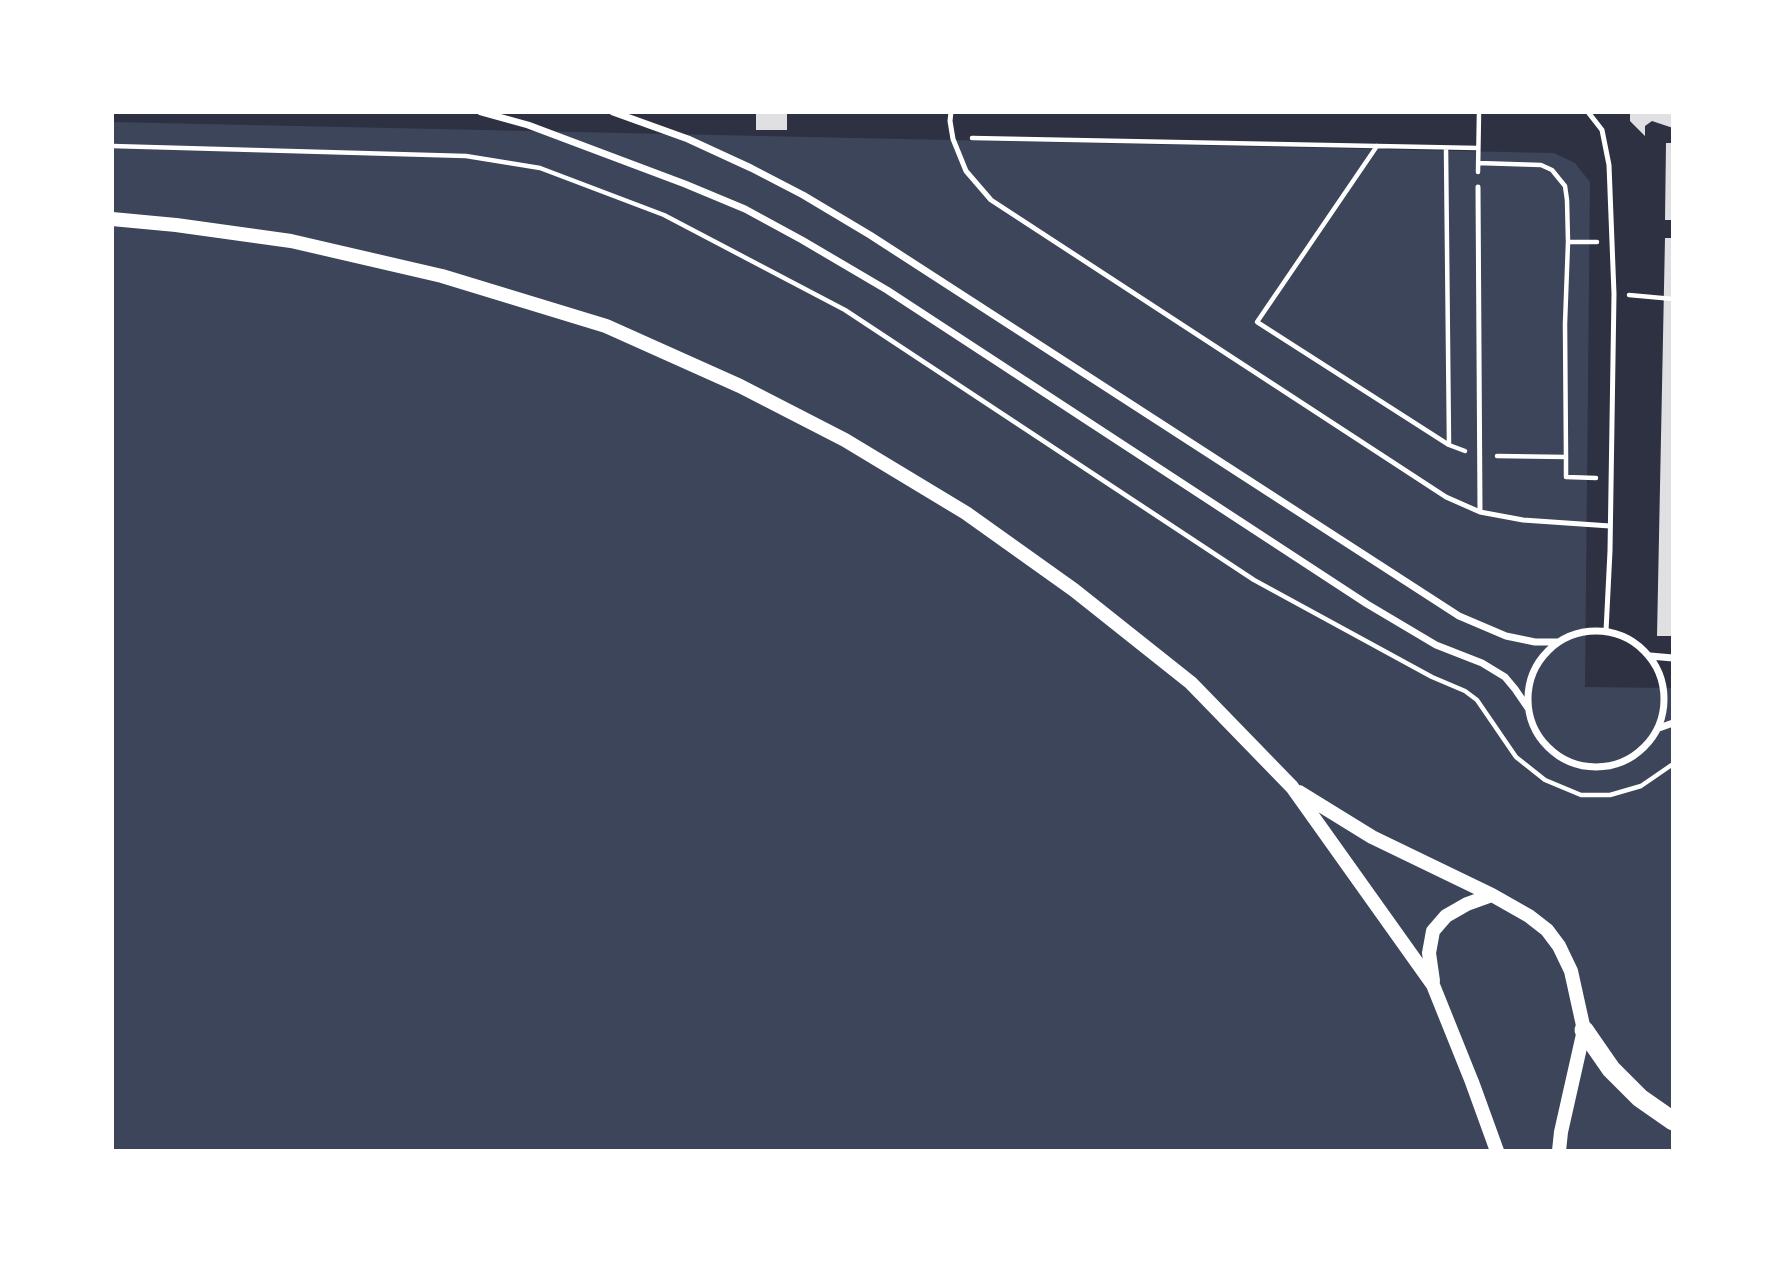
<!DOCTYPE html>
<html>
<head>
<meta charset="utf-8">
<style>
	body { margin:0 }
	#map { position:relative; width:1785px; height:1263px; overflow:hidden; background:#2d3142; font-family:"Noto Sans",sans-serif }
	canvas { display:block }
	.frame { position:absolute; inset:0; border:114px solid #fff; pointer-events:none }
</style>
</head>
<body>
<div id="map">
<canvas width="1785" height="1263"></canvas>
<div class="frame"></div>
</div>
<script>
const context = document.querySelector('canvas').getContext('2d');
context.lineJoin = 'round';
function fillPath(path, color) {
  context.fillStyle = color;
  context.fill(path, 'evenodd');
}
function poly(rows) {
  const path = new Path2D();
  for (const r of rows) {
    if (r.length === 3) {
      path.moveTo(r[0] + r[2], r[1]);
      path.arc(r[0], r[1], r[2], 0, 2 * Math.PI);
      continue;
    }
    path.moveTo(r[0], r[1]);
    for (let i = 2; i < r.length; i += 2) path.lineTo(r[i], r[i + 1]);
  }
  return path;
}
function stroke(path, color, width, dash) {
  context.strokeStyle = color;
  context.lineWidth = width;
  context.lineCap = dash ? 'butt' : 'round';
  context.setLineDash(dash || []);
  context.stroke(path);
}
fillPath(poly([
	[112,122,1554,153,1575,163,1590,182,1585,687,1673,688,1673,1151,112,1151]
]), '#3c4559');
fillPath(poly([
	[756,112,787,112,787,130,756,130],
	[1630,112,1673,112,1673,128,1652,121,1645,126,1645,136,1630,121],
	[1666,143,1673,143,1673,220,1665,220],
	[1665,238,1673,238,1673,636,1657,636]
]), '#e0e0e3');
stroke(poly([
	[972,138,1478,148],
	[112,146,466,156,540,168,664,215,845,310,1254,580,1432,677,1465,691,1477,700,1516,757,1545,780,1581,795,1610,795,1641,786,1673,764],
	[1377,146,1257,322,1449,445,1465,451],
	[1446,148,1449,444],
	[1478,163,1541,165,1552,170,1565,186,1567,200,1568,242,1565,324,1566,457,1497,456],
	[1478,172,1479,112],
	[1568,242,1597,242],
	[1629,295,1673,299],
	[1566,457,1566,477,1596,478]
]), '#fff', 4.5);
stroke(poly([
	[951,112,950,121,953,139,966,171,991,200,1446,497,1480,512,1523,520,1610,526],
	[1588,112,1602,130,1609,165,1614,294,1610,551,1606,631],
	[1478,187,1480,512]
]), '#fff', 5);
stroke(poly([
	[481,112,528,125,685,184,745,209,802,240,887,290,1367,604,1436,645,1482,663,1505,677,1515,689,1528,708],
	[613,112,688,139,751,168,803,195,870,235,1459,616,1506,636,1535,642,1557,642],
	[1596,699,68],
	[1650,656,1673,658],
	[1659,728,1673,723]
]), '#fff', 7);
stroke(poly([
	[112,219,176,225,291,241,442,276,606,326,740,386,845,440,966,513,1074,590,1191,683,1292,787,1433,985,1472,1082,1497,1151],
	[1299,792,1372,837,1492,895,1529,916,1547,930,1559,946,1571,971,1584,1030,1561,1132,1559,1151],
	[1433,981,1429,953,1433,931,1446,916,1467,904,1492,895]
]), '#fff', 14);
stroke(poly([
	[1584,1030,1611,1069,1640,1098,1673,1121]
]), '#fff', 19);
</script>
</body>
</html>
